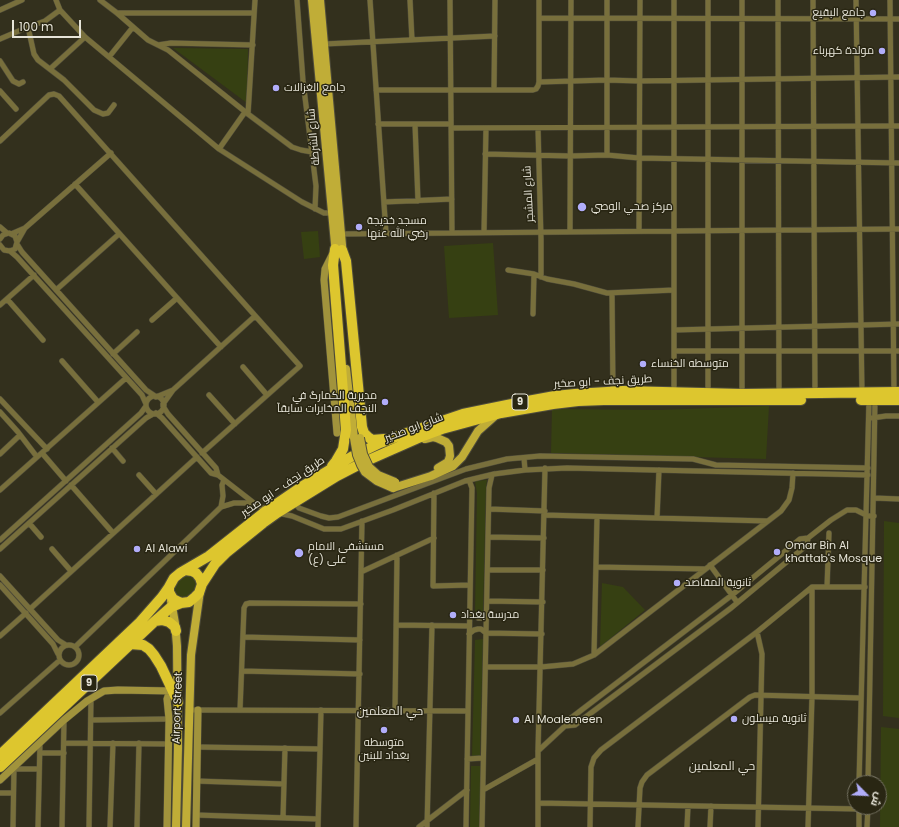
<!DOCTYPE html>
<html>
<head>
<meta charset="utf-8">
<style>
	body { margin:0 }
	#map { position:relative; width:899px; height:827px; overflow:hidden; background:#33301d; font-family:Poppins,Cairo,sans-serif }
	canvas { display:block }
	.north { position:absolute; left:847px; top:775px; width:40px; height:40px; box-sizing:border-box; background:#292613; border:1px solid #757262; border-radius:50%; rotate:114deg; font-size:11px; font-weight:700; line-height:16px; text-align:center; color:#e6e4d8 }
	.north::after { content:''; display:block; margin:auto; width:14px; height:18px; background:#b1adfa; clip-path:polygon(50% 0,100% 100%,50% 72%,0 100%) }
	.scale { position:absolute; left:12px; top:20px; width:69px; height:18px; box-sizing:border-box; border:2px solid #e6e4d8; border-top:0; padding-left:5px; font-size:12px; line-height:14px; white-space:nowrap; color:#e6e4d8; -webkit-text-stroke:3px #292613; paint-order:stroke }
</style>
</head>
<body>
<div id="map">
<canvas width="899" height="827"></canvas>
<div class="north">ش</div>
<div class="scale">100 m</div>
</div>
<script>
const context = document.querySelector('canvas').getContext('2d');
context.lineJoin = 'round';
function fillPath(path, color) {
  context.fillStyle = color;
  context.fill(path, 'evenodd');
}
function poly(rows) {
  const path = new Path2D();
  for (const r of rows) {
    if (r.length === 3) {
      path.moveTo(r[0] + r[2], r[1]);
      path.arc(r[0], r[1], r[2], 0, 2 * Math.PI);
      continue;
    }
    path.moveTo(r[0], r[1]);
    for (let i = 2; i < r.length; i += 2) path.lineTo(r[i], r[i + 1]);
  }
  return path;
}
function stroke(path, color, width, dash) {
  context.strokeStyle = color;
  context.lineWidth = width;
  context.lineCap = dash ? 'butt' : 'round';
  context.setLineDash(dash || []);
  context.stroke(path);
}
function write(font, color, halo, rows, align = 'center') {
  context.font = font + ' Poppins,Cairo,sans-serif';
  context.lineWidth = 3;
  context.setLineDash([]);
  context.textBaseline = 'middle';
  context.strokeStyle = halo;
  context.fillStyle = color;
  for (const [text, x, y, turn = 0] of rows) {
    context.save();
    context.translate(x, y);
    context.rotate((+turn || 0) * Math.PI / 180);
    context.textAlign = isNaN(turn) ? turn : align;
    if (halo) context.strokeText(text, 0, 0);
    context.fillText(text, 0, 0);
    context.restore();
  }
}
fillPath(poly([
	[173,48,248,49,247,103],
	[318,231,320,257,304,259,301,232],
	[493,243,498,315,449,318,444,246],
	[769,406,766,459,551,453,552,409,658,410],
	[487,480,486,487,483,613,475,614,477,493,475,481],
	[884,521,899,523,899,718,883,716],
	[189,575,195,578,197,583,195,591,190,596,184,599,179,598,174,591,175,585,179,580,185,576],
	[602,583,623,587,645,610,600,647],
	[483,639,480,756,472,757,475,640],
	[881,727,899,729,899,827,880,827],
	[471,766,481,766,479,827,470,827]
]), '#364012');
const street = poly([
	[56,0,60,10,85,37,219,149,302,202,324,213,332,213],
	[100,0,117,13,148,40,168,50,248,114,292,147,301,150,312,152],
	[297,0,303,81,316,186,315,209],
	[370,0,386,233],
	[410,0,412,40],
	[450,0,452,233],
	[778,0,779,393],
	[813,0,815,394],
	[856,0,862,393],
	[890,0,894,392],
	[0,10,22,0],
	[117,13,254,13],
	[539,18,899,19],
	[28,27,34,54,38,60,64,80,94,110,103,114,108,113,114,105],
	[0,39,28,27,45,21,60,10],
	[324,44,495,36],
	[158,45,171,43,253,45],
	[109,57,133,27],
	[0,61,13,81,19,84,23,82],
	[50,69,85,37],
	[539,82,607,80,639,81,899,77],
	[376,90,533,90,536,89,538,86,539,82,539,0],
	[494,90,495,0],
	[0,91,16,109],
	[248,114,255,0],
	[378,124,451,124],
	[415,124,418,201],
	[451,128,899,126],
	[538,128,541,239,541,277],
	[0,141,49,95,54,94,59,96,300,366,202,453],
	[219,149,245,112],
	[485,154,570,156,607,155,639,158,899,163],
	[607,155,607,0],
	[75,184,221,347],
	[384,202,452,199],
	[0,227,7,233],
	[639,231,640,0],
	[484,232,486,128],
	[570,232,571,0],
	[11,234,25,228,111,153],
	[341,234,899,229],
	[0,239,3,235,9,233,15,236,17,242,15,249,10,251,4,250,0,245],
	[17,242,25,228],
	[17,244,22,252,146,390,155,396],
	[10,251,17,257,142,395,146,404],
	[508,270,534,274,547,279,574,284,607,293,674,290],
	[56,290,119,234],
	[612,294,613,392],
	[7,299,43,340],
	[0,305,34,275],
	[533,314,534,274],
	[152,320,177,298],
	[674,330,899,324],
	[674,351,899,351],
	[113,354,137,332],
	[62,361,98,402],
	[243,367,267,395],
	[674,392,674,0],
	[708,393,708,0],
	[742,394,742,0],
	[209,395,235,424],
	[155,405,9],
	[156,397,173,390],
	[0,399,47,449],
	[163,404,173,390,255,316],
	[163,406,168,414,216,468,218,475],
	[0,412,18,432,37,457],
	[156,413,162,418,211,473,218,475,254,503,266,510],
	[872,418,886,416,899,416],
	[112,448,123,461],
	[42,453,66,481],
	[0,454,20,435],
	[524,458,525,470],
	[139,475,156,494],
	[71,485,113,533],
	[0,490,126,378],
	[434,493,433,586,470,585],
	[874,498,899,499],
	[294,502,299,508,321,516,329,518,338,517,466,469,507,459,540,456,693,459,716,465,868,468],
	[221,507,223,496,222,485,224,480],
	[489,509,545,511],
	[278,513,292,516,324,529,341,529,393,510,465,481,494,474,525,470,567,468,868,475],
	[544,515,767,521],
	[657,518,659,470],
	[29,523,41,537],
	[488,537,544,538],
	[0,540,141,413,146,406],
	[0,549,146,418,153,414],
	[52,549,71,571],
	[710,565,737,602],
	[596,567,705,569],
	[488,570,543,570],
	[361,572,434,538],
	[0,576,58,640,66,645],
	[0,585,53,644,58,654],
	[827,587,829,533],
	[487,601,543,602],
	[30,609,197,457],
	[469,612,478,618,481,618,487,615],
	[396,625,469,626],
	[757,632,762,654,758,827],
	[469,634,474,630,478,629,481,629,486,633,542,634],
	[0,636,26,613],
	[243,637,360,640],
	[69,655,10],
	[75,647,221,507,234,503,254,503],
	[594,655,597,517],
	[486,667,541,667,573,664,594,655,781,511,789,500,792,488,793,473],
	[242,671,360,674],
	[188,710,468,711],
	[240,710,244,608,246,604,250,603,361,604],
	[395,711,397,555],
	[0,713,60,660],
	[91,720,169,719],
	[565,726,575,725,731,608,807,545,808,538],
	[64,743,168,744],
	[197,747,320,749],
	[538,751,565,726,571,718,732,595,800,539,808,538,831,520,847,510,856,510,868,516,874,516],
	[40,753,64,753],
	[467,759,483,758],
	[14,769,39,769],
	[196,781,284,784],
	[859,783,869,400],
	[868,783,875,400],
	[483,790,538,759],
	[0,793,13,793],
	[538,803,859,809],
	[196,815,318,819],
	[283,818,285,748],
	[13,827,14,767],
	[38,827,40,742],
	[62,827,64,720],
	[89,827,91,698],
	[110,827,113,743],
	[137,827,139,743],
	[318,827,321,710],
	[356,827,362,521],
	[419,827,467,790],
	[427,827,432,625],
	[466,827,472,488,469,480,466,481],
	[482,827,489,488,492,475,494,474],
	[538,827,538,751,545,468],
	[590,827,591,767,594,758,601,750,757,632,812,587,865,587],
	[638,827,640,788,642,782,647,775,750,697,755,695,861,698],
	[687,827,688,806],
	[710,827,711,806],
	[808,827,812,697,812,587],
	[859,827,859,807],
	[867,827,868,807]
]);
const secondary = poly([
	[332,255,325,269,324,280,337,433],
	[0,780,64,720,87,701,104,691,118,690,172,691],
	[167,827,169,719,167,699,168,696,173,692],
	[196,827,198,710]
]);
const primary = poly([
	[312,0,336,254],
	[320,0,343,256],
	[346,369,354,438],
	[425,439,433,437,437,438,446,442,449,446,450,456,448,462,438,468],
	[393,488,431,476,453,466,462,457,478,431,496,415],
	[171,601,175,623,177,646,178,748,176,827],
	[186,827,191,655,200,591]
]);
const highway = poly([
	[342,250,346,261,362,427,364,433,368,437,372,440,384,439],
	[861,400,899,400],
	[332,466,336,461,343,449,346,430,333,265,335,249],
	[185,570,209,556,266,511,301,487,351,457,380,443,401,435,463,414,517,403,555,396,575,394,623,391,742,394,899,392],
	[185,570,192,571,196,573,200,578,202,584,199,593,195,597,189,602,181,603,173,599,169,592,169,587,174,578,180,573,185,570],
	[202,584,215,564,227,552,263,523,277,513,337,476,364,462,423,436,442,429,501,413,553,404,578,401,604,400,801,400],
	[155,621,162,620,169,622,175,627,176,631],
	[130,644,143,645,149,649,154,655,161,666,178,702],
	[0,755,140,622,162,597,169,587],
	[0,767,155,621,171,607,181,603]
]);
stroke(street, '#504d3b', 6);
stroke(secondary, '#504d3b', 8);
stroke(primary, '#504d3b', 10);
stroke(highway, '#504d3b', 12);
stroke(street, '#786f3c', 5);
stroke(secondary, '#a1933c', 7);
stroke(primary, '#c0ad37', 8);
stroke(highway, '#ddc62e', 10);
const primaryBridge = poly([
	[354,438,357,455,361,465,365,472,377,481,393,488],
	[360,438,363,454,369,467,378,475,395,482]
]);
stroke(primaryBridge, '#504d3b', 10, []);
stroke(primaryBridge, '#c0ad37', 8);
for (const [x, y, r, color] of [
	[873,13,4,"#b1adfa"],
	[882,51,4,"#b1adfa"],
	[276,88,4,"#b1adfa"],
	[582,207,5,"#b1adfa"],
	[359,227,4,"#b1adfa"],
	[643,364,4,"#b1adfa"],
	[385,402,4,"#b1adfa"],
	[137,549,4,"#b1adfa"],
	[777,552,4,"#b1adfa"],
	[299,553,5,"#b1adfa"],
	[677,583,4,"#b1adfa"],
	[453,615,4,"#b1adfa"],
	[734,719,4,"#b1adfa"],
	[516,720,4,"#b1adfa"],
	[384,730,4,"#b1adfa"]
]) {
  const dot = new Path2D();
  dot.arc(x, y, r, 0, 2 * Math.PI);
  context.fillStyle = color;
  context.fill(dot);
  stroke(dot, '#292613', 1.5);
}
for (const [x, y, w] of [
	[520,402,16],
	[89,683,16]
]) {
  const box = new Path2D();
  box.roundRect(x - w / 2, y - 8, w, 16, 3);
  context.fillStyle = '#292613';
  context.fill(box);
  stroke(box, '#e6e4d8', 1);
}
write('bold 10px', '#e6e4d8', null, [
	["9",520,402],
	["9",89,683]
]);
write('11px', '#e6e4d8', '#292613', [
	["جامع البقيع",865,13,"right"],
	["مولدة كهرباء",874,51,"right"],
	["جامع الغزالات",284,88],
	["مركز صحي الوصي",591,207],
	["مسجد خديجة",367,221],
	["رضي الله عنها",367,234],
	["متوسطه الخنساء",651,364],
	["مديرية الكمارگ في",377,396,"right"],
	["النجف المخابرات سابقآ",377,409,"right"],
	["Omar Bin Al",785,546],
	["khattab's Mosque",785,559],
	["مستشفی الامام",308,547],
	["علی (ع)",308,560],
	["Al Alawi",145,549],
	["ثانوية المقاصد",685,583],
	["مدرسة بغداد",461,615],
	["ثانوية ميسلون",742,719],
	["Al Moalemeen",524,720],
	["متوسطه",384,743,"center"],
	["بغداد للبنين",384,756,"center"]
], 'left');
write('11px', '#e6e4d8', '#292613', [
	["شارع الشرطة",314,137,-95],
	["شارع المشجر",529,194,-93],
	["طريق نجف - ابو صخير",603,382,-3],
	["شارع ابو صخير",414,428,-21],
	["طريق نجف - ابو صخير",283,487,-34],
	["Airport Street",178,708,-88]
]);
write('12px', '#e6e4d8', '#292613', [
	["حي المعلمين",390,712],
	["حي المعلمین",722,767]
]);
</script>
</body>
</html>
